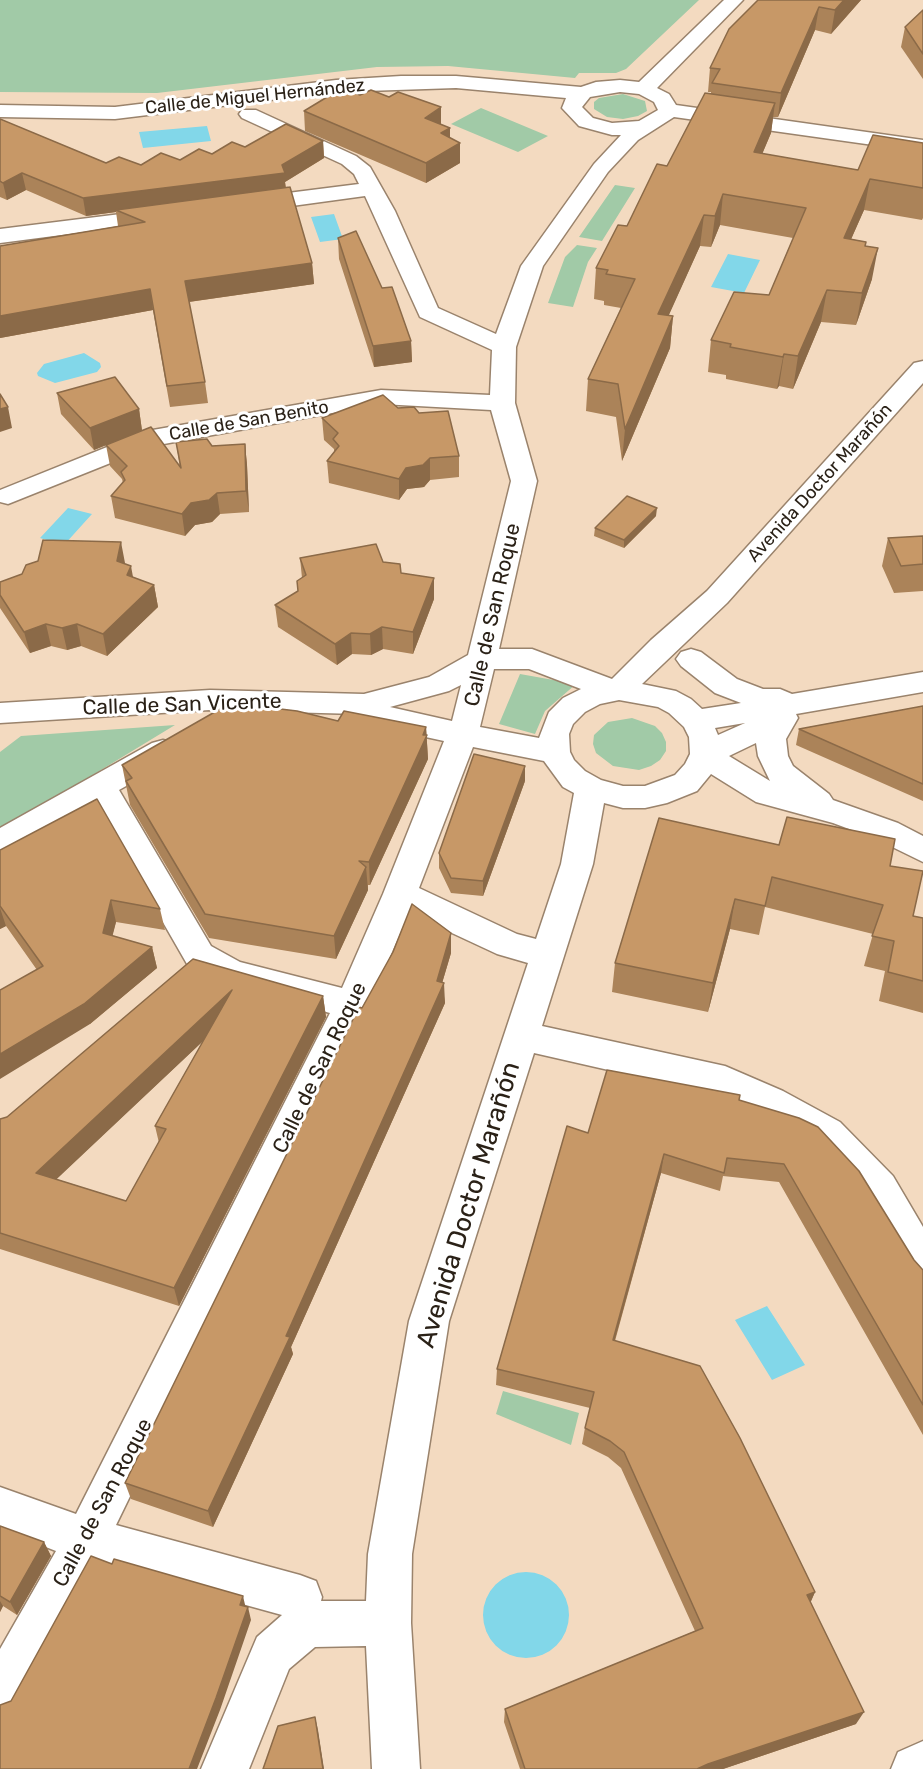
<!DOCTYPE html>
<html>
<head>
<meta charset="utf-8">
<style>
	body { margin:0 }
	canvas { display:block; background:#f3dac0 }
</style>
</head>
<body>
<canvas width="923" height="1769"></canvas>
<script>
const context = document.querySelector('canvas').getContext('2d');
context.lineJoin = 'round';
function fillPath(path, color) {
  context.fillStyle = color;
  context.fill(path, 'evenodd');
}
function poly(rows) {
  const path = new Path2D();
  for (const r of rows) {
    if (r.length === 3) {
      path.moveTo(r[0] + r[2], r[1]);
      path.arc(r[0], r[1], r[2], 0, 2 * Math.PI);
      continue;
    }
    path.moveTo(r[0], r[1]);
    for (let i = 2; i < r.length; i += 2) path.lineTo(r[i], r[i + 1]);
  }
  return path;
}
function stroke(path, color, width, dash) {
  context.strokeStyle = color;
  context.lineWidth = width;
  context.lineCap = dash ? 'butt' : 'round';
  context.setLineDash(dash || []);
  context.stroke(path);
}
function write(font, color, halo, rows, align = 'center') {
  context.font = font + ' Rubik,sans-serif';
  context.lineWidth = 6;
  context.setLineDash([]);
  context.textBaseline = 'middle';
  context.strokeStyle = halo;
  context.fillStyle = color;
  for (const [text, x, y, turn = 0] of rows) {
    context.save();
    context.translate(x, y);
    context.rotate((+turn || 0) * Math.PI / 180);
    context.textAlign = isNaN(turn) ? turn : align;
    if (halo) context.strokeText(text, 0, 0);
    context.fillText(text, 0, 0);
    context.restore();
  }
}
fillPath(poly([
	[0,0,699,0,626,69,616,73,579,73,575,78,448,66,377,67,157,93,0,92],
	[623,94,645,101,647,111,638,116,623,119,607,117,594,109,594,102,599,98],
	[481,108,548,136,518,152,451,124],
	[615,185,635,188,602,241,579,237],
	[577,245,597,248,588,262,573,307,548,303,565,257],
	[520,674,576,684,545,711,535,734,499,724],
	[632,718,655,726,662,733,666,742,666,751,660,760,651,766,639,770,613,766,596,753,593,744,594,735,608,722],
	[175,725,73,787,0,828,0,752,21,736],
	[503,1391,579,1413,571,1445,496,1414]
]), '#a1caa7');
fillPath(poly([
	[207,126,211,141,143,148,139,132],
	[334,214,343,239,320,242,311,217],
	[728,254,760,260,744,293,711,287],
	[84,353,100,363,101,367,97,372,55,383,38,376,37,373,44,364],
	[68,508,92,514,64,545,40,538],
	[767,1306,805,1365,772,1380,735,1320],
	[526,1615,43]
]), '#82d7e9');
const minor = poly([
	[724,0,743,0,657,88,669,94,676,105,923,140,923,152,674,117,638,140,608,172,543,266,516,347,515,403,537,481,499,649,532,649,612,679,651,640,707,591,914,363,923,361,923,383,727,603,642,684,676,691,691,699,702,709,741,703,715,693,681,666,676,659,681,652,691,649,701,652,737,679,763,689,780,689,792,694,923,672,923,692,796,714,798,718,786,739,788,756,793,766,829,794,833,800,898,823,923,836,923,862,876,839,833,823,756,802,711,774,697,791,667,803,645,808,623,808,604,803,593,864,542,1026,725,1066,783,1091,840,1122,893,1176,923,1227,923,1282,909,1276,867,1200,814,1144,718,1095,534,1053,449,1321,412,1554,411,1623,420,1769,372,1769,366,1646,315,1647,289,1669,249,1769,201,1769,257,1637,282,1615,97,1564,16,1711,0,1718,0,1649,56,1551,0,1529,0,1487,76,1514,330,1013,218,983,187,964,95,804,11,851,0,855,0,828,152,743,163,740,174,743,178,751,174,759,119,790,211,946,240,962,342,988,383,894,444,741,375,726,358,714,210,710,0,723,0,703,210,690,364,694,429,677,468,655,511,481,491,410,381,404,153,446,8,504,0,502,0,490,147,431,381,390,490,395,492,350,420,317,365,196,248,212,240,210,237,205,240,200,248,198,359,184,354,174,342,164,242,118,239,114,242,110,256,110,356,156,370,167,395,211,438,308,496,334,521,266,594,164,621,135,612,135,579,126,562,108,566,98,456,88,336,92,115,119,0,117,0,105,115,107,336,80,401,76,456,76,581,87,596,82,620,80,639,82,724,0],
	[620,92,639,94,654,102,658,110,639,121,612,123,593,118,582,107,590,97,620,92],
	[494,669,529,669,581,689,563,698,549,712,539,738,480,727,494,669],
	[461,685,452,721,390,707,449,691,461,685],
	[619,700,658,707,669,713,684,727,689,737,690,754,685,764,675,775,645,786,623,786,601,780,585,771,574,760,570,752,569,734,573,724,585,712,600,704,619,700],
	[745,723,718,735,715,728,745,723],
	[756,743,758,756,770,781,729,756,756,743],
	[473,747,544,761,563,787,574,793,561,864,536,939,517,934,419,888,473,747],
	[409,913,497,954,528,963,409,1321,368,1554,366,1601,321,1601,322,1597,316,1581,300,1575,116,1525,369,1005,409,913],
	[161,209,169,211,172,216,169,221,0,243,0,229,161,209],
	[923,1741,923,1769,891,1769,898,1752,923,1741]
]);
stroke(minor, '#9a836c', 3);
fillPath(minor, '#fff');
fillPath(poly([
	[758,0,861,0,831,34,815,30,778,117,773,117,771,133,762,154,858,170,923,143,923,218,922,220,864,210,851,239,866,242,865,246,872,279,856,325,821,322,793,389,779,386,777,389,726,379,726,375,708,372,711,340,769,295,793,238,720,225,711,247,700,246,668,316,673,316,670,348,622,461,616,417,586,411,588,379,621,308,604,305,604,301,594,299,596,268,627,226,667,166,711,94,711,92,708,92,710,68],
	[923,10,923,79,901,47,905,27],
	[360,95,450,128,450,138,460,143,460,163,426,183,305,131,304,111],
	[0,119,106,163,141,165,180,160,245,147,323,141,324,158,285,182,286,188,312,263,314,284,189,302,205,382,208,403,170,407,153,310,0,338,0,246,118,226,116,212,86,216,26,190,7,200,0,197],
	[338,238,382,288,411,341,412,362,374,367,339,259],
	[57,393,139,409,142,430,180,467,176,442,212,446,245,444,247,465,249,512,220,514,212,522,195,525,185,536,115,518,111,496,123,483,122,479,110,466,106,445,94,450,61,414],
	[398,408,459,456,459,477,430,480,424,487,407,489,399,500,329,483,327,461,334,452,334,449,324,440,322,418],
	[656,516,624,548,594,536,595,528],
	[923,536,923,591,894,593,882,566,888,538],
	[300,558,383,562,401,573,434,578,434,599,413,654,383,649,371,655,352,654,337,665,278,627,275,605,298,591,302,578],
	[125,564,133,577,154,585,158,607,107,656,81,646,67,650,51,646,30,653,0,608,0,582],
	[923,706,923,801,796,745,799,729],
	[338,721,426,727,428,759,370,885,368,885,368,890,336,959,209,938,130,805,122,765],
	[525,781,483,896,451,893,439,868,439,853],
	[779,845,890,866,913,916,923,918,923,1013,879,1001,885,971,864,966,873,934,765,907,759,935,730,929,708,1012,612,992,615,963],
	[0,850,160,909,165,930,116,922,112,936,152,947,157,968,90,1024,37,970,6,926,0,929],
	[451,933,451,953,442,983,445,1003,291,1347,293,1354,213,1527,131,1499,125,1483,362,1008,393,952],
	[193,959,323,996,326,1017,179,1306,0,1249,0,1119,7,1117],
	[203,1041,155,1126,159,1143,126,1201,56,1179],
	[739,1100,914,1260,923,1270,923,1435,779,1182,723,1176,720,1191,661,1173,615,1341,815,1592,810,1603,856,1724,723,1769,520,1769,504,1722,505,1709,695,1631,621,1468,608,1457,582,1444,585,1428,590,1408,496,1385,497,1369,588,1133],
	[0,1526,44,1542,51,1556,17,1615,3,1606,0,1612]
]), '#ab8359');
fillPath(poly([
	[844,0,861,0,831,34,835,10],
	[819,7,815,30,778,117,781,93],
	[775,103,771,133,750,183,754,152],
	[441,107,441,127,425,118],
	[450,128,450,148,441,133],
	[323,141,324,158,285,182,286,191,116,210,116,212,86,216,83,198,282,165],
	[460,143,460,163,426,183,426,163],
	[22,173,26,190,7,200,3,183],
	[870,179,864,210,838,269,844,238],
	[723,194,720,225,711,247,715,216],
	[704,215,700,246,655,346,658,314],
	[878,248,872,279,856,325,862,293],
	[312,263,314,284,188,302,185,281],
	[150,289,153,310,0,338,0,316],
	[827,290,821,322,793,389,798,356],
	[673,316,670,348,622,461,625,429],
	[411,341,412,362,374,367,373,346],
	[784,354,779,386,777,389,783,357],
	[8,407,12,428,0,432,0,409],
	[139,409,142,431,94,450,90,428],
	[245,444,247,465,249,512,246,491],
	[430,458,430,480,424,487,407,489,399,500,399,479,406,468],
	[217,493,220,514,212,522,195,525,185,536,182,514,191,503],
	[657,508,656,516,624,548,624,540],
	[121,542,125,563,121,583,117,561],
	[131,566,135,588,127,575],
	[434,578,434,599,413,654,413,632],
	[154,585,158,607,107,656,103,634],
	[46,624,51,646,30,653,24,632],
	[77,624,81,646,67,650,62,628],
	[382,627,383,649,371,655,370,634],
	[351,633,352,654,337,665,335,644],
	[426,727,428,759,370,885,369,862],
	[525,766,525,781,483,896,483,881],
	[366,867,368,890,336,959,334,936],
	[735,899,730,929,708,1012,713,983],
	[111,900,116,922,108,954,103,933],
	[0,908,6,926,0,929],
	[451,933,451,953,438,997,444,983,445,1003,291,1347,293,1354,213,1527,208,1511,286,1336,437,981],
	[152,947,157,968,90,1024,0,1079,0,1054],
	[232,990,235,1011,43,1192,36,1173],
	[323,996,326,1017,179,1306,174,1288],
	[664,1154,661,1173,610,1357,613,1340],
	[44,1542,51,1556,17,1615,10,1602],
	[815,1592,809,1606,807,1595],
	[243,1596,246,1609,240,1605],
	[0,1601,3,1606,0,1612],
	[248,1607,251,1620,220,1710,197,1769,189,1769],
	[864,1712,856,1724,723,1769,697,1769,708,1764],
	[315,1717,318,1730,324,1769,323,1769]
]), '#8b6a48');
const building = poly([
	[758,0,844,0,835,10,819,7,781,93,712,83,720,69,710,68,729,29,758,0],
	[923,10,923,54,905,27,923,10],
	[342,88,360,95,371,90,389,97,398,92,441,107,425,118,450,128,441,133,460,143,426,163,304,111,342,88],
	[705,93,775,103,754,152,858,170,873,135,923,143,923,188,870,179,844,238,866,242,865,246,878,248,862,293,827,290,798,356,784,354,783,357,730,347,731,344,711,340,734,292,769,295,806,208,723,194,715,216,704,215,658,314,673,316,625,429,618,384,588,379,635,279,606,274,608,270,596,268,618,225,627,226,657,164,667,166,705,93],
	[0,119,106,163,119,157,141,165,161,153,180,160,199,149,212,154,232,142,245,147,286,124,323,141,282,165,285,173,83,198,22,173,3,183,0,181,0,119],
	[290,187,312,263,185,281,205,382,167,386,150,289,0,316,0,246,145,222,116,210,290,187],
	[356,231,382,288,392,287,411,341,373,346,338,238,356,231],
	[115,377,139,409,90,428,57,393,115,377],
	[0,394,8,407,0,409,0,394],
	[383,395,398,408,414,407,419,413,448,411,459,456,430,458,423,465,406,468,399,479,327,461,339,446,333,439,338,433,322,418,383,395],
	[151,427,181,468,176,442,207,439,212,446,245,444,246,491,217,493,209,500,191,503,182,514,111,496,125,480,121,472,127,466,106,445,151,427],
	[627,496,657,508,624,540,595,528,627,496],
	[923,536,923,564,901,566,888,538,923,536],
	[43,540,121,542,117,561,131,566,127,575,154,585,103,634,77,624,62,628,46,624,24,632,0,595,0,582,22,574,26,565,38,561,43,540],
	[376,544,383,562,400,564,401,573,434,578,413,632,382,627,370,634,351,633,335,644,275,605,298,591,297,581,306,575,300,558,376,544],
	[923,706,923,784,799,729,923,706],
	[264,707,297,711,338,721,344,711,426,727,423,735,427,735,369,862,359,861,366,867,334,936,205,914,126,781,132,778,122,765,220,709,264,707],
	[474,754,525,766,483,881,451,878,439,853,474,754],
	[97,799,160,909,111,900,103,933,152,947,84,1004,0,1054,0,990,43,966,0,906,0,850,97,799],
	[787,817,895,839,890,866,923,871,913,916,923,918,923,981,888,972,894,941,872,936,883,905,772,877,765,906,735,899,713,983,615,963,659,818,779,845,787,817],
	[412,904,451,933,437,981,444,983,286,1336,290,1337,208,1511,125,1483,359,1007,362,1008,393,952,412,904],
	[193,959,323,996,174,1288,0,1233,0,1119,7,1117,193,959],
	[232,990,155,1126,166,1129,126,1201,36,1173,232,990],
	[607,1070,740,1095,739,1100,799,1118,818,1127,859,1171,914,1260,923,1270,923,1405,784,1164,727,1158,724,1173,664,1154,613,1340,700,1366,740,1438,815,1592,807,1595,864,1712,708,1764,697,1769,525,1769,505,1709,703,1628,624,1452,610,1441,585,1428,594,1392,497,1369,567,1126,588,1133,607,1070],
	[0,1526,44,1542,10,1602,0,1596,0,1526],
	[91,1556,112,1564,114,1559,243,1596,240,1605,248,1607,216,1698,189,1769,0,1769,0,1705,11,1701,91,1556],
	[315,1717,323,1769,263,1769,278,1726,315,1717]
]);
fillPath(building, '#c79867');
stroke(building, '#8b6a48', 1.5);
write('18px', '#2a2117', '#fff', [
	["Calle de Miguel Hernández",255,97,-6],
	["Calle de San Benito",249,421,-10],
	["Avenida Doctor Marañón",820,483,-48]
]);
write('21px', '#2a2117', '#fff', [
	["Calle de San Roque",493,615,-77],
	["Calle de San Vicente",182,705,-2],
	["Calle de San Roque",320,1068,-64],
	["Calle de San Roque",103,1503,-62]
]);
write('26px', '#2a2117', '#fff', [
	["Avenida Doctor Marañón",469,1205,-73]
]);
</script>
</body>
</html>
